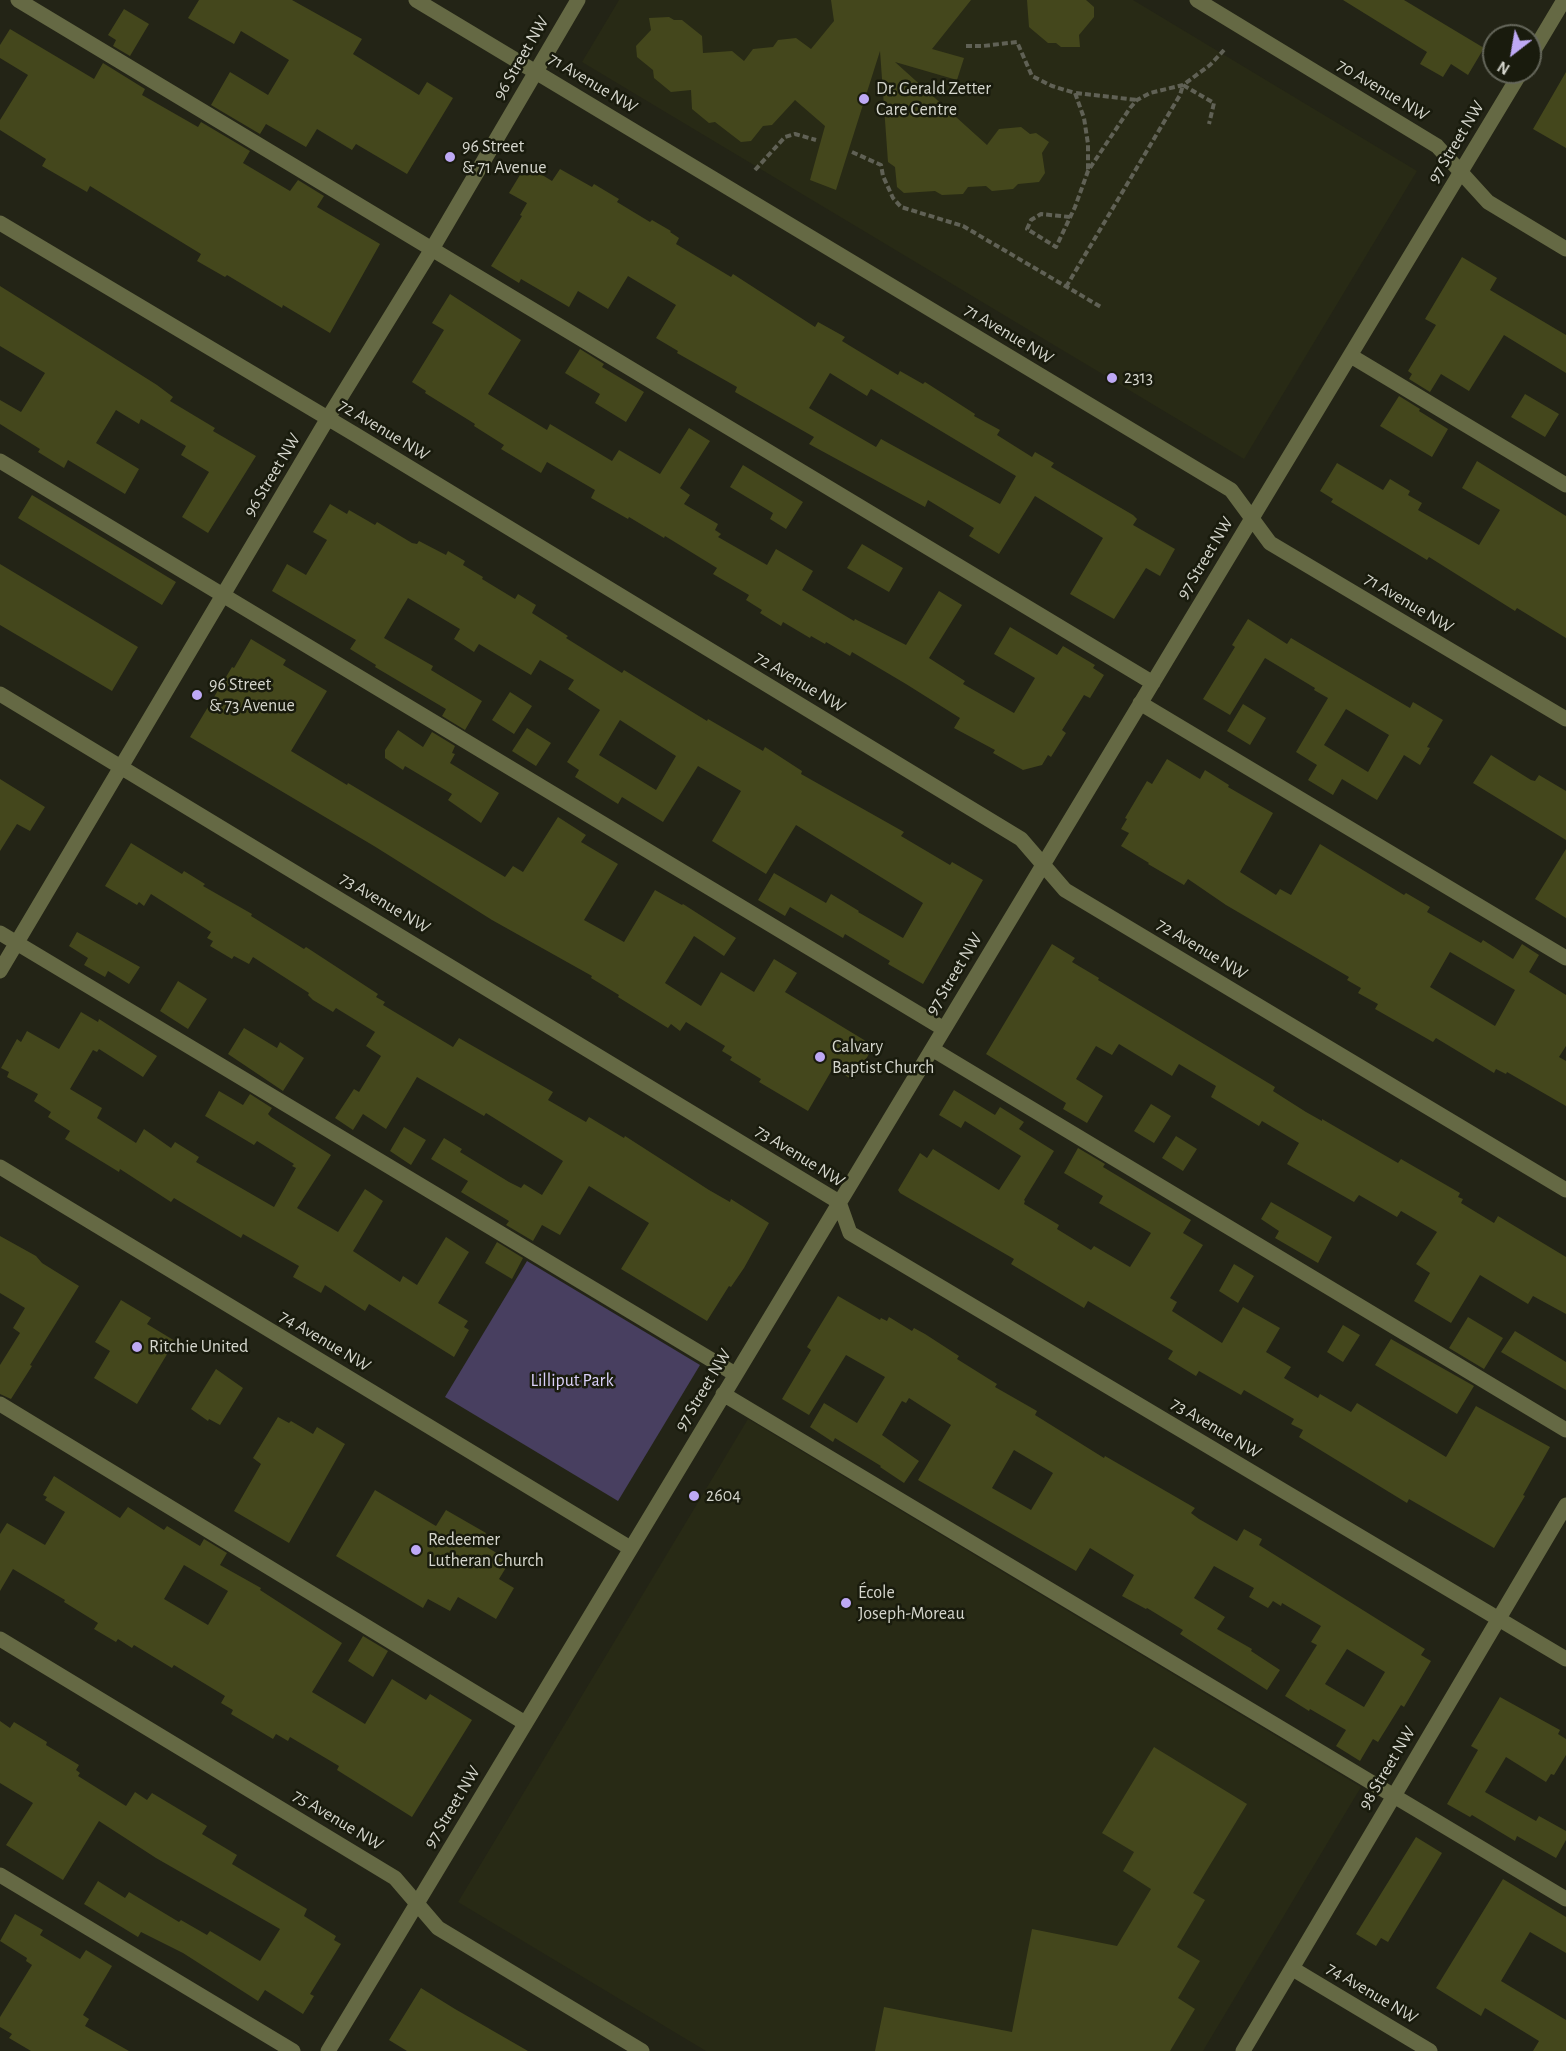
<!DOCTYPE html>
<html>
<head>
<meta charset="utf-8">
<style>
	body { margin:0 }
	#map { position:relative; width:1566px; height:2051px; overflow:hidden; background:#232416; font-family:"Alegreya Sans",sans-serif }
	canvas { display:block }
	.north { position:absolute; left:1482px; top:24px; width:60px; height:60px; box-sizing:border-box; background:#191b0d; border:2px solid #64665a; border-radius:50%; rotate:211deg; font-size:16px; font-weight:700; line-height:24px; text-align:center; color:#d5d6cd }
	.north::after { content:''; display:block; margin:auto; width:21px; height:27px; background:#bea9f5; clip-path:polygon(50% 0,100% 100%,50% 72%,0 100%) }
</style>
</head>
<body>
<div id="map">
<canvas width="1566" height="2051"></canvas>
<div class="north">N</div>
</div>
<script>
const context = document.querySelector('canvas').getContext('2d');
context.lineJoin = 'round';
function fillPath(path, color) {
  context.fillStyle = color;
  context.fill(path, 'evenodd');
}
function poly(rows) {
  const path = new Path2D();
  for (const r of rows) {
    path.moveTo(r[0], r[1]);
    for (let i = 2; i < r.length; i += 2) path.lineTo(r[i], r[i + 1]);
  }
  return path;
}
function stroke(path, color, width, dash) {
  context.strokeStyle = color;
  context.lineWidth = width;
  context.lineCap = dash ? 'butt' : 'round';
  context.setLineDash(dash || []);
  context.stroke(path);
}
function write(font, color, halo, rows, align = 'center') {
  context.font = font + ' "Alegreya Sans",sans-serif';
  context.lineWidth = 5;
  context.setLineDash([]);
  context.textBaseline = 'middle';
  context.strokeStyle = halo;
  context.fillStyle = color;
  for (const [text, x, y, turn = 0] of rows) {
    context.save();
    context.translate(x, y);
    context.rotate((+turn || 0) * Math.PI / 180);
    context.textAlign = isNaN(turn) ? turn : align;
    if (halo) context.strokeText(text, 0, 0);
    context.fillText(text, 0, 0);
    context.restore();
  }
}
fillPath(poly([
	[619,0,1133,0,1417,171,1244,459,582,62],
	[748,1419,1361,1787,1203,2051,706,2051,458,1902]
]), '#282a15');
fillPath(poly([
	[527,1261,700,1365,618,1501,445,1397]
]), '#483f60');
fillPath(poly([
	[199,0,292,0,362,39,353,54,419,95,427,82,453,98,407,174,356,144,352,150,317,129,306,147,266,124,260,134,211,105,230,72,268,95,289,60,241,31,234,44,188,18],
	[831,0,971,0,932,49,964,58,957,80,895,62,987,145,999,129,1021,127,1030,134,1036,133,1049,142,1042,153,1045,173,1039,182,1018,184,1013,189,992,191,986,186,968,187,963,194,942,195,935,191,904,193,897,187,895,167,888,162,880,51,836,190,810,180,825,126,795,100,772,125,763,126,751,141,741,142,715,122,709,123,692,109,691,90,671,92,654,78,653,70,637,57,636,46,651,30,649,18,669,17,674,20,682,20,702,36,703,53,732,51,744,61,753,49,773,47,778,40,796,38,811,49,834,21],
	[1027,0,1086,0,1094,7,1094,17,1079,35,1080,47,1061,47,1056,43,1048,43,1029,27],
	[1343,0,1404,0,1484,48,1468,75,1451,64,1443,77,1420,64,1427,52],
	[124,9,149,24,130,56,113,46,116,40,108,35],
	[10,29,94,79,103,63,145,89,142,95,198,127,201,122,250,151,243,163,290,191,298,180,324,196,317,207,380,244,330,333,283,305,282,308,227,275,225,277,197,261,201,254,90,186,87,192,42,166,46,159,0,130,0,120,28,75,0,58,0,45],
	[1566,72,1566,148,1533,129],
	[526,165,552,181,560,169,592,187,594,184,619,199,617,202,650,222,652,220,671,231,670,232,679,238,676,244,731,277,733,274,815,327,818,322,845,337,842,341,898,375,900,371,923,384,925,382,975,414,974,416,1000,430,997,435,1032,457,1035,452,1054,463,1051,467,1133,515,1137,519,1133,525,1175,549,1160,576,1146,568,1114,619,1070,594,1103,538,1035,496,999,554,969,536,974,528,928,500,925,507,809,444,814,437,735,392,737,387,677,353,678,351,656,338,676,305,628,276,608,309,578,291,569,307,521,279,519,283,491,266,522,216,520,215,527,203,509,193],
	[830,373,867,396,871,389,1016,476,1000,504,881,439,876,447,809,408],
	[1462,257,1497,278,1490,290,1566,335,1566,373,1504,335,1469,391,1441,374,1430,392,1409,379,1412,374,1408,371,1436,325,1425,319],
	[0,286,157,385,173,397,170,401,215,428,213,431,256,456,208,533,182,517,209,472,181,455,186,446,141,419,139,424,116,410,96,443,139,469,125,494,68,460,64,468,38,452,40,449,0,424,0,400,21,412,45,373,0,346],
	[450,294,521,340,488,394,547,430,550,424,612,461,619,450,660,474,689,428,710,441,680,488,690,495,684,504,718,524,715,530,721,534,718,537,767,565,776,549,813,571,802,590,854,621,855,619,906,645,939,591,962,605,929,658,965,681,963,684,1014,713,1035,678,994,654,1010,627,1057,655,1063,646,1095,665,1093,668,1104,675,1090,698,1084,695,1062,730,1066,733,1051,757,1048,755,1042,765,1023,770,993,753,995,750,954,728,960,718,906,684,852,652,850,656,826,642,825,644,811,636,810,638,783,622,781,626,760,613,762,610,746,600,749,595,713,574,717,568,665,536,664,538,629,517,628,519,591,498,595,490,547,462,541,473,501,449,504,445,474,426,475,424,425,393,426,391,412,382,444,330,432,323],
	[580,349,604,364,602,367,644,392,626,422,595,403,600,394,565,373],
	[1525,394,1559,414,1545,437,1511,417],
	[1399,396,1420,409,1419,411,1448,429,1432,457,1380,426],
	[1477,461,1566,516,1566,638,1517,608,1515,611,1429,557,1427,560,1331,502,1333,499,1320,491,1337,463,1383,490,1390,479,1410,491,1408,495,1422,503,1418,510,1479,545,1500,510,1462,488],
	[743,465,803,502,786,529,770,519,773,513,730,487],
	[32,495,176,582,162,605,18,518],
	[330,504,347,514,349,510,375,525,377,522,412,543,417,544,419,541,446,555,448,551,465,561,463,565,483,577,482,579,515,599,518,594,536,605,532,613,568,636,566,638,622,673,624,670,707,721,708,719,763,751,765,747,802,771,801,774,904,832,901,836,950,865,952,862,983,880,923,984,888,964,890,961,845,934,843,938,790,907,785,916,758,900,774,873,826,903,831,894,859,911,858,912,903,938,923,903,796,825,766,874,712,841,741,791,698,766,663,822,622,797,618,804,575,777,579,770,567,762,600,710,568,689,574,680,540,660,531,675,479,644,474,652,454,639,460,629,408,598,384,638,433,666,431,670,482,701,465,730,442,716,446,709,375,667,376,665,350,649,356,640,272,591,287,564,306,575,327,540,313,532],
	[620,720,676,756,656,790,599,755],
	[862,544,903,568,889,592,847,568],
	[0,564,138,647,112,691,0,625],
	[1248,619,1287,644,1291,638,1410,708,1413,702,1443,720,1427,747,1430,748,1420,765,1404,755,1377,800,1342,779,1333,795,1308,780,1317,765,1296,752,1328,698,1314,690,1315,688,1265,658,1230,715,1203,699,1235,647,1232,645],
	[1346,709,1389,735,1368,772,1324,745],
	[251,639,286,660,283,665,327,691,291,751,347,785,348,783,505,877,513,866,523,872,558,817,586,835,581,842,618,864,584,920,624,942,655,890,682,905,683,904,736,938,724,956,694,936,665,983,701,1006,721,972,754,992,774,959,797,973,785,992,874,1046,853,1080,833,1068,808,1111,759,1082,761,1079,730,1060,732,1057,722,1051,725,1046,686,1022,680,1031,671,1024,668,1028,618,997,619,995,591,978,592,976,492,920,374,846,190,737,232,667,234,668],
	[510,692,532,706,514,734,492,720],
	[1243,704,1266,718,1250,745,1227,731],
	[527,728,551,743,536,766,512,751],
	[398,730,423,747,432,732,455,746,452,753,455,754,450,763,499,793,481,823,448,800,452,794,405,766,403,770,385,758,385,750],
	[1491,755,1531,780,1535,781,1539,775,1566,791,1566,840,1473,783],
	[1167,759,1200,779,1205,770,1229,785,1228,787,1273,813,1240,872,1276,895,1280,889,1291,895,1320,844,1404,895,1406,893,1430,907,1427,912,1481,943,1483,940,1513,959,1522,944,1539,955,1529,972,1566,995,1566,1046,1559,1057,1566,1061,1566,1106,1507,1072,1506,1074,1496,1069,1494,1073,1436,1038,1433,1042,1375,1009,1378,1004,1358,993,1361,988,1347,980,1349,977,1226,905,1188,879,1184,885,1148,864,1149,863,1121,846,1129,833,1121,829,1127,819,1125,818,1147,781,1152,784],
	[1450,952,1515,990,1495,1026,1430,987],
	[0,779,45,807,30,831,17,824,0,851],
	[131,843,182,874,184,871,205,884,203,886,252,914,251,916,304,949,306,947,378,994,376,997,385,1002,383,1005,453,1047,459,1038,553,1092,548,1100,586,1122,589,1117,624,1138,625,1136,709,1190,730,1202,731,1199,769,1223,744,1268,731,1287,729,1286,707,1321,621,1269,649,1223,589,1186,560,1235,542,1225,533,1241,506,1225,509,1221,461,1192,468,1181,431,1159,444,1138,462,1149,460,1152,509,1182,521,1188,524,1184,542,1195,563,1161,486,1113,484,1116,417,1077,386,1129,363,1114,353,1130,335,1118,354,1089,359,1092,381,1056,366,1046,375,1032,336,1008,333,1012,313,1000,308,995,309,993,253,957,249,964,234,956,232,959,210,946,213,941,207,938,211,932,151,894,144,906,139,902,137,905,105,886],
	[1566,849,1566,918,1535,899],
	[77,932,140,967,129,984,108,971,105,977,84,965,88,958,69,946],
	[1052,944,1075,958,1072,962,1099,978,1098,980,1275,1087,1273,1091,1306,1112,1322,1121,1322,1119,1398,1163,1401,1159,1460,1193,1458,1197,1463,1199,1461,1203,1494,1223,1498,1216,1566,1257,1566,1314,1533,1296,1528,1304,1480,1275,1451,1323,1414,1301,1430,1273,1416,1264,1437,1232,1401,1211,1397,1217,1359,1195,1354,1202,1287,1164,1299,1143,1262,1121,1259,1126,1211,1097,1216,1086,1179,1064,1172,1076,1119,1044,1112,1055,1096,1046,1076,1079,1103,1096,1087,1123,1063,1109,1066,1103,986,1054],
	[178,981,207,999,188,1029,160,1011],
	[81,1012,98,1022,99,1019,157,1056,143,1077,99,1049,97,1052,93,1050,70,1089,102,1108,97,1118,136,1143,144,1129,171,1148,175,1142,199,1157,196,1162,274,1207,296,1168,292,1166,294,1164,257,1141,254,1145,205,1116,219,1091,243,1105,250,1094,272,1108,268,1114,271,1117,331,1155,297,1208,338,1232,365,1189,383,1201,353,1251,400,1282,403,1276,417,1285,446,1237,469,1252,438,1303,468,1321,464,1327,469,1330,454,1357,369,1304,365,1311,325,1285,321,1293,293,1277,299,1266,243,1234,241,1238,174,1198,171,1202,120,1169,119,1172,65,1139,70,1131,48,1117,51,1112,34,1101,38,1094,7,1077,9,1072,1,1068,17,1039,21,1042,27,1031,59,1049],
	[244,1028,277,1048,280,1042,304,1058,283,1091,228,1054],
	[954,1090,995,1115,1000,1107,1024,1122,1019,1129,1054,1151,1024,1200,1025,1201,1024,1204,1059,1225,1057,1229,1091,1250,1094,1246,1130,1267,1151,1233,1099,1203,1103,1196,1064,1173,1078,1148,1105,1164,1103,1167,1191,1220,1183,1233,1203,1245,1170,1298,1177,1302,1172,1311,1222,1343,1243,1307,1280,1328,1266,1352,1291,1367,1284,1378,1318,1398,1320,1394,1351,1412,1357,1403,1446,1457,1476,1406,1550,1447,1523,1495,1525,1496,1494,1548,1409,1499,1407,1503,1299,1437,1303,1430,1291,1424,1294,1419,1244,1390,1241,1395,1199,1371,1196,1376,1168,1359,1173,1351,1088,1301,1084,1308,1011,1264,1014,1259,900,1193,898,1190,920,1153,927,1158,933,1149,999,1190,1021,1156,965,1121,961,1128,939,1115],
	[1151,1104,1171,1116,1154,1143,1134,1131],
	[404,1127,426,1140,411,1165,390,1151],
	[1176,1136,1197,1149,1183,1171,1162,1158],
	[1271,1202,1332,1237,1318,1263,1275,1238,1279,1231,1261,1219],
	[0,1236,36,1256,42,1263,79,1286,30,1365,32,1366,11,1399,0,1394,0,1365,20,1333,13,1328,25,1308,0,1293],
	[497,1242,523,1258,512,1279,485,1263],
	[1234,1264,1254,1276,1238,1303,1219,1291],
	[838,1296,880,1320,881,1318,887,1321,889,1317,912,1331,914,1328,925,1334,959,1356,957,1359,997,1384,995,1387,1037,1411,1035,1415,1104,1458,1105,1456,1195,1508,1191,1513,1199,1519,1237,1541,1244,1529,1262,1539,1259,1545,1425,1649,1421,1655,1431,1661,1404,1707,1401,1705,1378,1742,1373,1739,1360,1761,1336,1746,1346,1730,1310,1709,1309,1711,1285,1696,1317,1645,1311,1642,1321,1626,1282,1603,1281,1606,1273,1601,1268,1608,1249,1597,1254,1588,1214,1566,1194,1598,1225,1617,1217,1629,1252,1649,1251,1651,1280,1670,1267,1690,1180,1634,1183,1630,1147,1608,1146,1609,1122,1596,1134,1575,1090,1548,1076,1571,918,1480,951,1425,909,1398,906,1403,902,1401,882,1435,919,1461,904,1483,880,1467,881,1466,835,1438,833,1442,810,1427,824,1403,857,1423,885,1377,846,1355,809,1415,782,1399,811,1350,807,1347],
	[1014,1450,1053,1473,1031,1510,992,1488],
	[1347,1649,1385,1672,1364,1707,1325,1684],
	[121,1300,151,1318,147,1324,175,1341,137,1404,94,1378,110,1351,95,1342],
	[1468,1317,1503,1338,1484,1369,1449,1348],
	[1343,1325,1360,1335,1343,1362,1327,1352],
	[1515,1331,1566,1362,1566,1390,1501,1352],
	[1391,1339,1474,1386,1457,1414,1375,1365],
	[216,1369,243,1388,220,1425,209,1419,208,1421,191,1409],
	[278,1417,289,1423,291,1421,313,1434,317,1427,345,1444,289,1543,234,1511,261,1464,253,1458],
	[54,1476,120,1518,128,1507,164,1530,167,1526,200,1546,204,1539,227,1553,220,1565,261,1588,260,1590,342,1643,312,1692,365,1724,392,1679,426,1700,430,1694,472,1720,412,1817,337,1770,339,1766,290,1737,288,1741,276,1734,273,1739,231,1714,233,1710,221,1703,225,1696,174,1665,172,1668,134,1645,132,1648,118,1639,116,1642,94,1629,98,1623,64,1602,65,1600,13,1569,0,1591,0,1534,7,1523,45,1545,65,1512,45,1500,47,1497,43,1495],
	[184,1565,228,1591,208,1625,164,1599],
	[375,1490,436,1526,446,1510,486,1533,480,1543,510,1561,499,1579,514,1588,496,1619,458,1597,450,1611,428,1599,423,1608,336,1556],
	[363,1636,388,1651,373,1677,348,1661],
	[1500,1697,1560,1730,1558,1734,1566,1739,1566,1755,1554,1775,1551,1774,1546,1782,1506,1757,1485,1792,1536,1821,1539,1816,1566,1831,1566,1840,1556,1858,1517,1836,1515,1841,1472,1815,1470,1817,1447,1804,1478,1750,1471,1746],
	[0,1721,10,1728,14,1722,47,1742,46,1745,79,1765,76,1770,80,1773,78,1776,126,1806,135,1792,147,1800,152,1793,207,1826,202,1834,237,1855,232,1864,307,1909,304,1916,336,1936,334,1940,341,1944,310,1994,314,1996,303,2014,265,1990,258,2001,183,1953,141,1932,138,1937,84,1904,98,1881,125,1898,129,1892,179,1922,181,1920,207,1935,210,1931,260,1961,280,1929,156,1858,99,1821,63,1880,6,1845,33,1803,0,1783],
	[1154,1747,1247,1804,1193,1893,1205,1900,1177,1947,1200,1961,1178,1998,1195,2009,1170,2051,875,2051,884,2007,1012,2032,1032,1929,1117,1946,1151,1889,1123,1871,1134,1852,1102,1833],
	[1416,1837,1442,1853,1388,1942,1381,1938,1376,1946,1356,1934],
	[1503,1879,1566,1917,1566,1953,1530,1932,1501,1981,1566,2020,1566,2051,1533,2051,1539,2041,1485,2008,1481,2016,1436,1988],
	[15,1914,43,1930,40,1935,80,1959,86,1950,112,1966,83,2015,89,2019,85,2026,129,2051,31,2051,9,2038,12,2034,0,2027,0,2017,32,1965,26,1961,27,1958,0,1941],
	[421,1988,455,2009,528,2051,407,2051,389,2040]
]), '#44471c');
stroke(poly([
	[966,46,983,46,1017,42,1032,76,1052,86,1075,93,1084,118,1088,144,1088,171],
	[1076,93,1137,100],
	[852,152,881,165,883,176,893,198,901,207,963,226,1101,307],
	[755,170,785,137,795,134,816,140],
	[1070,217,1041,214,1031,220,1027,229,1056,247,1075,207,1088,171,1130,108,1137,100,1150,93,1183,85,1210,65,1224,50],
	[1066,287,1180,95,1183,85,1214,103,1209,124]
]), '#606155', 4, [6, 3]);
stroke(poly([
	[18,0,1153,683],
	[416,0,1231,490,1270,543,1566,719],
	[1197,0,1437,146,1488,202,1566,249],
	[1530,57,1564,0],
	[0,223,356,435,1021,839,1065,890,1566,1190],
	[1351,356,1566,485],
	[0,461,944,1029],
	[0,694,839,1202,850,1233,1566,1659],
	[1140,703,1566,958],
	[0,933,735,1374],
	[0,971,328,418,432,249,578,0],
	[932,1049,1566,1430],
	[0,1167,630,1548],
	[723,1394,1566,1899],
	[0,1404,525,1723],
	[0,1639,395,1878,438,1928,642,2051],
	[0,1875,293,2051],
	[1293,1969,1430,2051],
	[328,2051,1521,72],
	[1243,2051,1566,1505]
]), '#656944', 15);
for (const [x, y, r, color] of [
	[864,99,6,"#bea9f5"],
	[450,157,6,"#bea9f5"],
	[1112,378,6,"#bea9f5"],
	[197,695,6,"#bea9f5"],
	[820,1057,6,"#bea9f5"],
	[137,1347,6,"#bea9f5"],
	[694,1496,6,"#bea9f5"],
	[416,1550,6,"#bea9f5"],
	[846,1603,6,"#bea9f5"]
]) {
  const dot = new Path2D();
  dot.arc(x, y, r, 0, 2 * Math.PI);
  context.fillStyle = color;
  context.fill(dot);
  stroke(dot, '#191b0d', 2);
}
write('18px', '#d5d6cd', '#191b0d', [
	["96 Street NW",521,58,-60],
	["71 Avenue NW",593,83,31],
	["70 Avenue NW",1383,90,31],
	["97 Street NW",1456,142,-59],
	["71 Avenue NW",1009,334,31],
	["72 Avenue NW",384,430,31],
	["96 Street NW",272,475,-59],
	["97 Street NW",1205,558,-59],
	["71 Avenue NW",1409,603,31],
	["72 Avenue NW",800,682,31],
	["73 Avenue NW",385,903,31],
	["72 Avenue NW",1202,949,31],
	["97 Street NW",954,974,-59],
	["73 Avenue NW",800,1156,32],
	["74 Avenue NW",325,1341,31],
	["97 Street NW",703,1390,-59],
	["73 Avenue NW",1216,1428,31],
	["98 Street NW",1387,1768,-59],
	["97 Street NW",452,1807,-59],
	["75 Avenue NW",338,1820,31],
	["74 Avenue NW",1372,1993,31]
]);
write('18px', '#d5d6cd', '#191b0d', [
	["Dr. Gerald Zetter",876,89],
	["Care Centre",876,110],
	["96 Street",462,147],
	["& 71 Avenue",462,168],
	["2313",1124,378],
	["96 Street",209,685],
	["& 73 Avenue",209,706],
	["Calvary",832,1047],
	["Baptist Church",832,1068],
	["Ritchie United",149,1347],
	["2604",706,1496],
	["Redeemer",428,1540],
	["Lutheran Church",428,1561],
	["École",858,1593],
	["Joseph-Moreau",858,1614]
], 'left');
write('18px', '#dbd1fa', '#191b0d', [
	["Lilliput Park",572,1381]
]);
</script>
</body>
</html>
